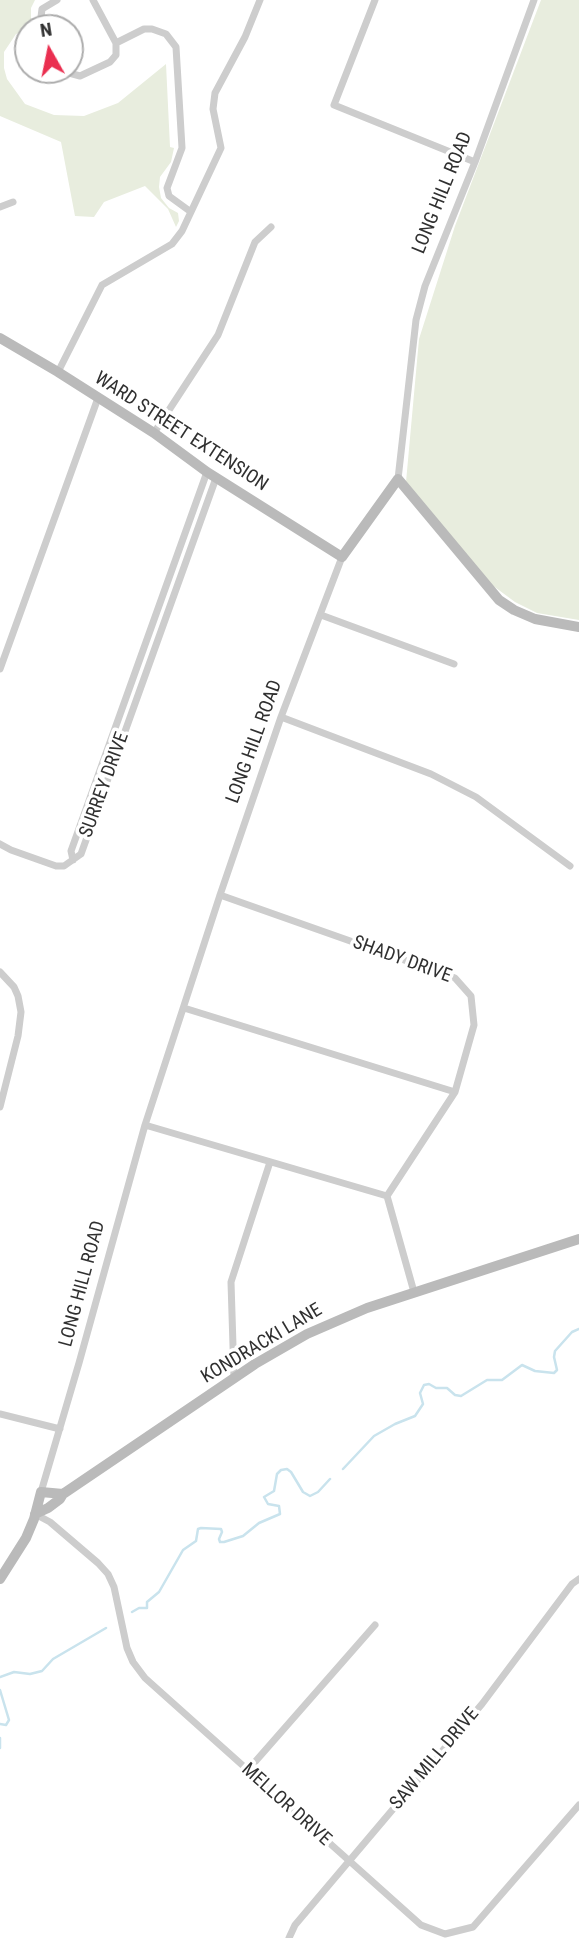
<!DOCTYPE html>
<html>
<head>
<meta charset="utf-8">
<style>
	body { margin:0 }
	#map { position:relative; width:579px; height:1938px; overflow:hidden; background:#fff; font-family:"Roboto Condensed",sans-serif }
	canvas { display:block }
	.north { position:absolute; left:14px; top:14px; width:70px; height:70px; box-sizing:border-box; background:#fff; border:2px solid #acacac; border-radius:50%; rotate:351deg; font-size:19px; font-weight:700; line-height:28px; text-align:center; color:#303030 }
	.north::after { content:''; display:block; margin:auto; width:24px; height:32px; background:#ea2f50; clip-path:polygon(50% 0,100% 100%,50% 72%,0 100%) }
</style>
</head>
<body>
<div id="map">
<canvas width="579" height="1938"></canvas>
<div class="north">N</div>
</div>
<script>
const context = document.querySelector('canvas').getContext('2d');
context.lineJoin = 'round';
function fillPath(path, color) {
  context.fillStyle = color;
  context.fill(path, 'evenodd');
}
function poly(rows) {
  const path = new Path2D();
  for (const r of rows) {
    path.moveTo(r[0], r[1]);
    for (let i = 2; i < r.length; i += 2) path.lineTo(r[i], r[i + 1]);
  }
  return path;
}
function stroke(path, color, width, dash) {
  context.strokeStyle = color;
  context.lineWidth = width;
  context.lineCap = dash ? 'butt' : 'round';
  context.setLineDash(dash || []);
  context.stroke(path);
}
function write(font, color, halo, rows, align = 'center') {
  context.font = font + ' "Roboto Condensed",sans-serif';
  context.lineWidth = 7;
  context.setLineDash([]);
  context.textBaseline = 'middle';
  context.strokeStyle = halo;
  context.fillStyle = color;
  for (const [text, x, y, turn = 0] of rows) {
    context.save();
    context.translate(x, y);
    context.rotate((+turn || 0) * Math.PI / 180);
    context.textAlign = isNaN(turn) ? turn : align;
    if (halo) context.strokeText(text, 0, 0);
    context.fillText(text, 0, 0);
    context.restore();
  }
}
fillPath(poly([
	[0,0,35,0,31,8,31,20,28,25,24,31,16,34,4,52,4,68,7,79,25,104,54,115,84,116,118,103,166,64,170,147,174,148,171,162,160,177,159,187,161,198,169,208,178,213,179,221,176,227,168,209,145,186,104,202,94,217,75,216,61,142,0,116],
	[541,0,579,0,579,620,537,613,515,602,492,585,406,482,419,339,455,226]
]), '#e8edde');
stroke(poly([
	[343,1469,374,1436,395,1424,415,1416,423,1404,420,1393,424,1385,429,1384,436,1388,447,1388,455,1395,461,1396,487,1380,502,1380,522,1365,535,1371,554,1373,557,1370,554,1357,555,1351,572,1332,579,1329],
	[132,1612,139,1608,147,1608,147,1602,159,1592,183,1550,196,1541,198,1529,201,1528,221,1529,222,1532,219,1539,220,1542,224,1542,243,1536,259,1523,280,1514,279,1506,268,1504,264,1497,274,1491,277,1474,281,1470,287,1469,291,1472,303,1492,310,1496,318,1492,330,1479],
	[0,1677,14,1672,30,1674,42,1671,53,1659,106,1628],
	[0,1690,9,1720,6,1725,0,1724],
	[0,1738,0,1748]
]), '#c9e3ed', 2.5);
stroke(poly([
	[375,0,334,105,475,162],
	[46,28,41,17,42,9,57,0],
	[116,43,144,29,152,29,166,34,176,47,182,148,167,188,169,196,191,212],
	[67,70,69,73,80,76,110,62,116,55,116,43,93,0],
	[0,207,13,202],
	[58,372,102,285,172,244,182,231,221,148,213,109,215,93,245,37,260,0],
	[154,433,218,335,255,242,271,227],
	[398,479,416,320,425,286,475,162,534,0],
	[321,615,454,664],
	[0,669,98,398],
	[281,717,431,774,476,797,570,866],
	[0,844,11,850,56,866,64,866,81,854,216,478],
	[73,860,71,851,207,472],
	[220,895,455,978,471,996,474,1025,455,1092,387,1196,414,1292],
	[0,972,14,987,18,996,21,1012,18,1036,0,1107],
	[184,1008,455,1092],
	[145,1125,387,1196],
	[234,1378,231,1282,270,1162],
	[0,1414,60,1429],
	[41,1492,79,1363,145,1125,220,895,281,717,342,557],
	[35,1514,50,1522,98,1563,108,1574,114,1587,127,1648,133,1662,145,1678,421,1925,445,1934,473,1927,579,1805],
	[247,1771,375,1625],
	[289,1938,295,1925,482,1704,572,1584,579,1579]
]), '#cdcdcd', 7);
stroke(poly([
	[0,338,58,372,154,433,207,472,342,557,398,479,499,600,514,610,535,619,579,627],
	[35,1514,48,1508,60,1499,63,1494,255,1364,307,1334,367,1308,579,1239],
	[0,1579,26,1538,34,1519,41,1492,63,1494]
]), '#bababa', 10);
write('19px', '#303030', '#fff', [
	["LONG HILL ROAD",443,193,-68],
	["WARD STREET EXTENSION",181,432,33],
	["LONG HILL ROAD",255,742,-70],
	["SURREY DRIVE",105,785,-70],
	["SHADY DRIVE",402,960,20],
	["LONG HILL ROAD",83,1284,-75],
	["KONDRACKI LANE",262,1344,-31],
	["SAW MILL DRIVE",435,1759,-50],
	["MELLOR DRIVE",286,1805,42]
]);
</script>
</body>
</html>
